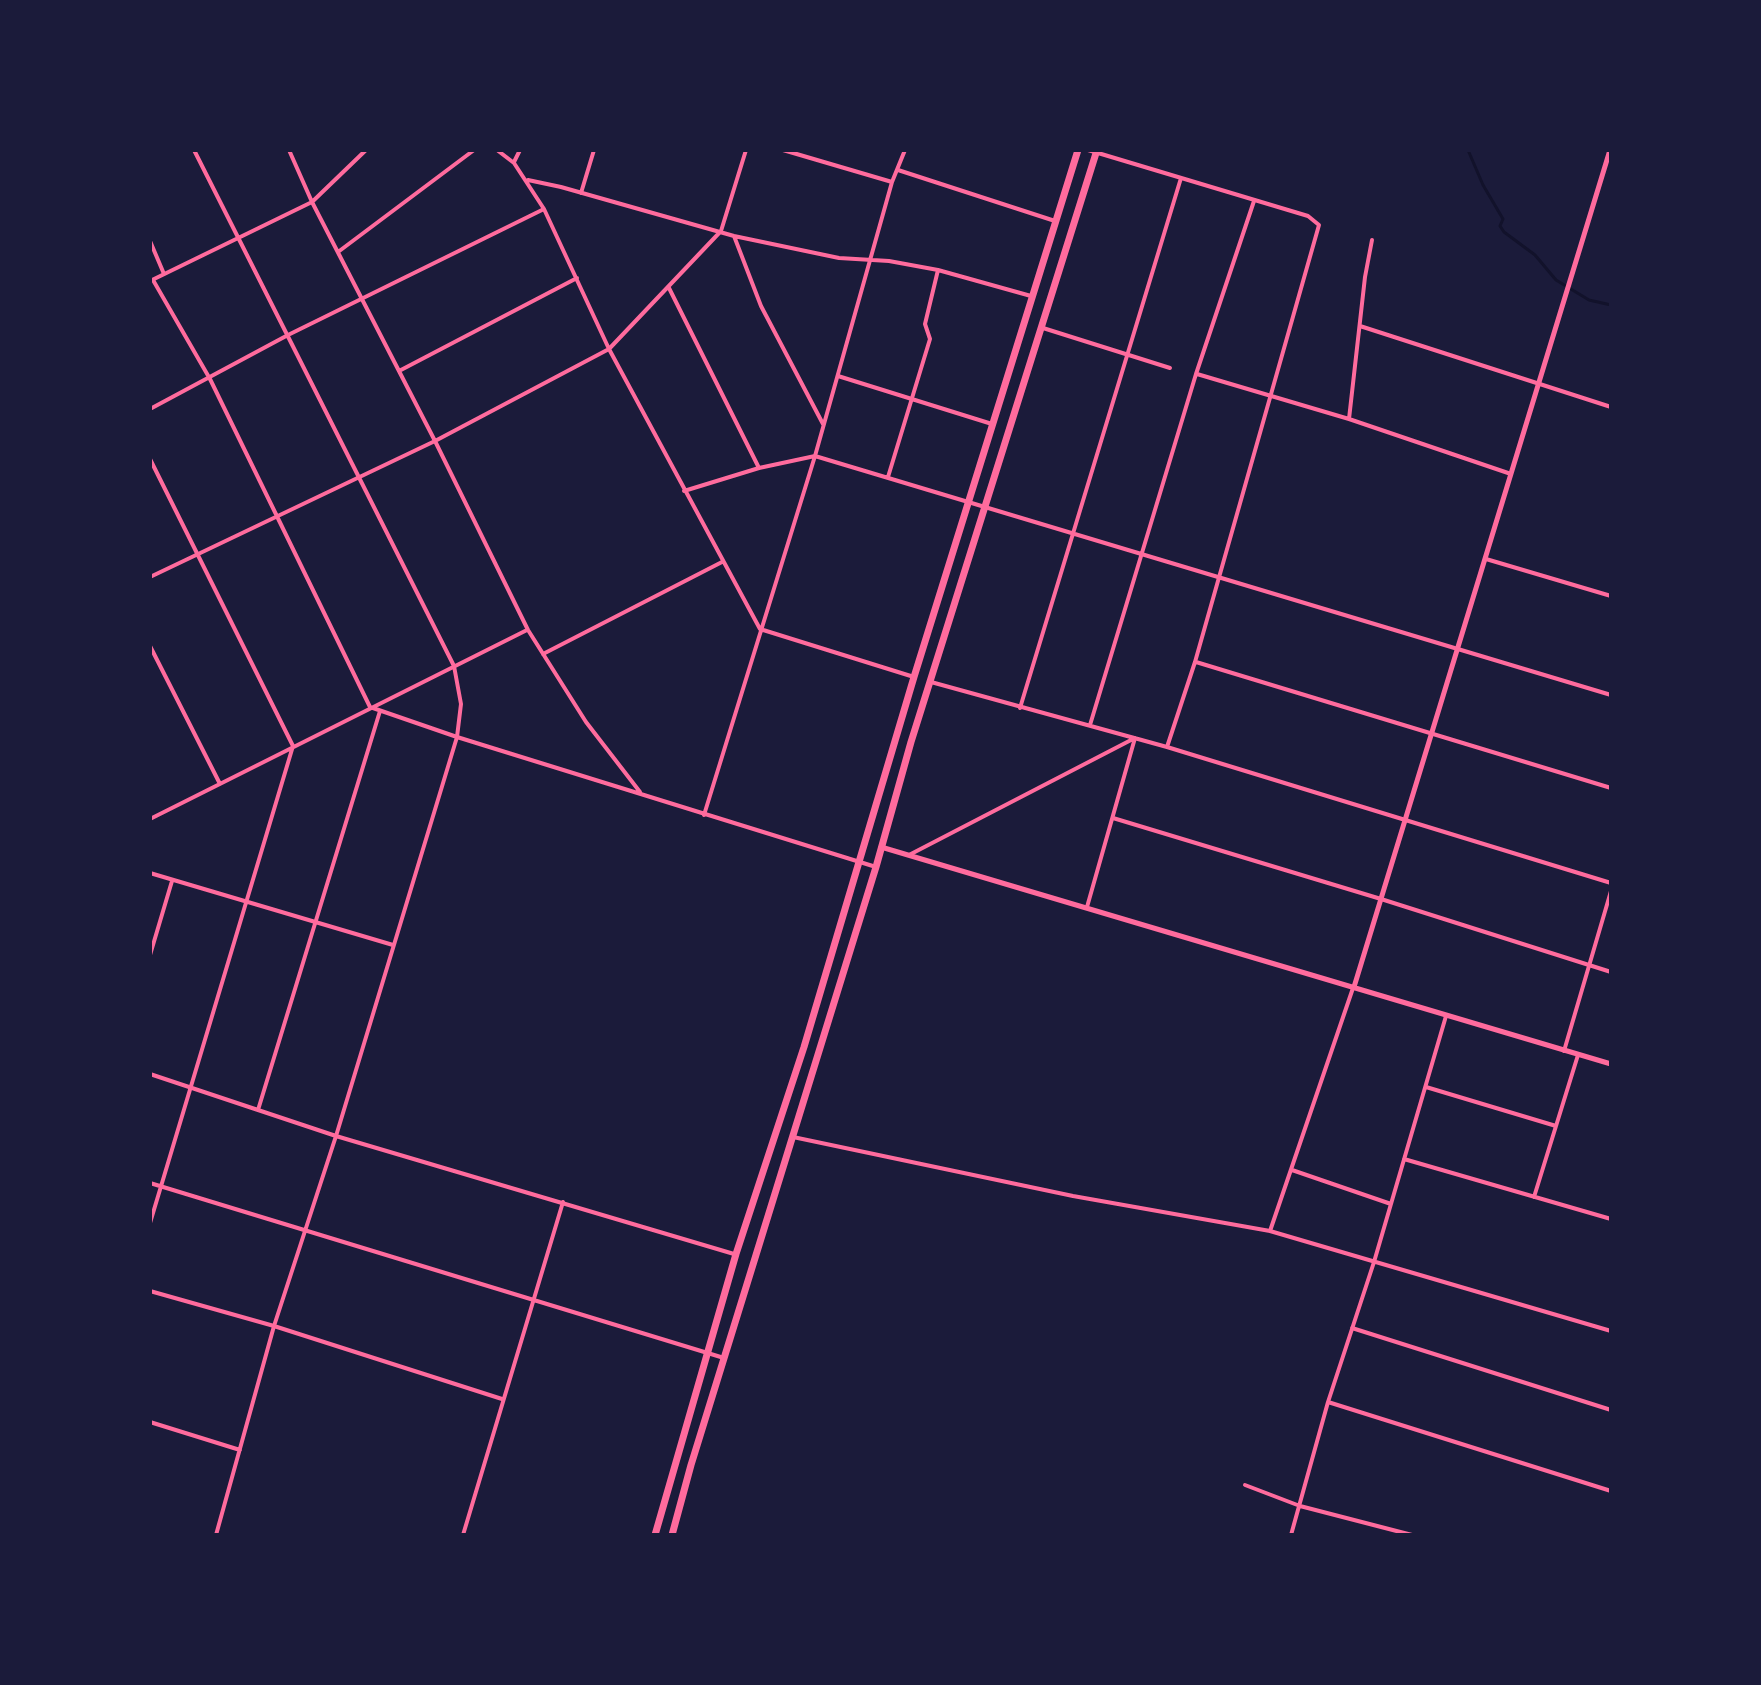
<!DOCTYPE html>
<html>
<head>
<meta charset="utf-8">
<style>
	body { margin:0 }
	#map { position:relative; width:1761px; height:1685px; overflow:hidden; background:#1b1b3a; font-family:"Public Sans",sans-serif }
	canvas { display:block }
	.frame { position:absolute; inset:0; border:152px solid #1b1b3a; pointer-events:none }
</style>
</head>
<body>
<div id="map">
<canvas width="1761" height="1685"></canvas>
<div class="frame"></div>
</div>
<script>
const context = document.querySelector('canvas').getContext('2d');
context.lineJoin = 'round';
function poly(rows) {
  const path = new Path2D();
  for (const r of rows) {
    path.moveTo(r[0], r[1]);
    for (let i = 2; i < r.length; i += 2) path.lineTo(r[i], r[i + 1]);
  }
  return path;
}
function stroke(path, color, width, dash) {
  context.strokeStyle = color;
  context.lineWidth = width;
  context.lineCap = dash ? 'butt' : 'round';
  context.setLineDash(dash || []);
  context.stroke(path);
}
stroke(poly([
	[1468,150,1483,185,1503,219,1500,226,1504,232,1535,255,1556,280,1589,300,1611,305]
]), '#12122b', 3);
stroke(poly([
	[194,150,454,666,461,704,457,737,336,1136,274,1326,216,1535],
	[289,150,312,202,435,441,528,630,586,722,640,792],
	[497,150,514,163,544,209,609,349,760,629,914,677],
	[783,150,892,182],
	[1088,150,1308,216,1319,225,1195,662,1167,747],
	[514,162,520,150],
	[898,170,1055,221],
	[528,180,561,187,734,236,839,258,889,261,938,270,1031,296],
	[581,193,594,150],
	[734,236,761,306,823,424],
	[150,241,164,274],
	[338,252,474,150],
	[153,280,210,379,370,707,457,737,876,867],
	[150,281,312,202,366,150],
	[669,288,759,468],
	[1360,326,1611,407],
	[1043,328,1170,368],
	[399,371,577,278],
	[1197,374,1349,419,1511,474],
	[838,376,992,424],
	[150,409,288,335,544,209],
	[1349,419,1365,277,1372,240],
	[150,459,293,746,150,1223],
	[888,477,930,339,925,324,938,270],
	[684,491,759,468,815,456,1611,695],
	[1486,559,1611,596],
	[150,577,435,441,609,349,721,231,746,150],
	[150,646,220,784],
	[543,654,722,562],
	[1196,662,1611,788],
	[931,682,1167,747,1611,883],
	[1020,708,1181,178],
	[1090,725,1196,374,1254,201],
	[704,815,815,456,892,182,905,150],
	[1113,818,1381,899,1611,972],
	[150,819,527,630],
	[909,855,1133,739],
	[150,873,393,945],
	[1087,907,1135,738],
	[150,955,172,881],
	[1564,1051,1611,891],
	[150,1074,336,1136,734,1254],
	[1426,1087,1556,1126],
	[258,1110,380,711],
	[793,1137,1073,1196,1270,1231,1611,1331],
	[1404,1159,1611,1219],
	[1292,1170,1391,1204],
	[150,1183,724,1358],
	[1534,1197,1578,1055],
	[1270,1231,1353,988],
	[150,1291,274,1326,502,1399],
	[1352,1328,1611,1410],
	[1328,1402,1611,1491],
	[150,1422,240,1450],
	[1245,1485,1300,1506,1412,1535],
	[463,1535,563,1202],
	[1291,1535,1328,1402,1374,1262,1446,1016]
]), '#ff6b9d', 4);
stroke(poly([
	[881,847,1611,1064],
	[1354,987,1610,150]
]), '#ff6b9d', 5);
stroke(poly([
	[655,1535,736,1254,804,1047,914,677,1078,150],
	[672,1535,691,1465,876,867,911,742,1097,150]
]), '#ff6b9d', 7);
</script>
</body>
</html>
